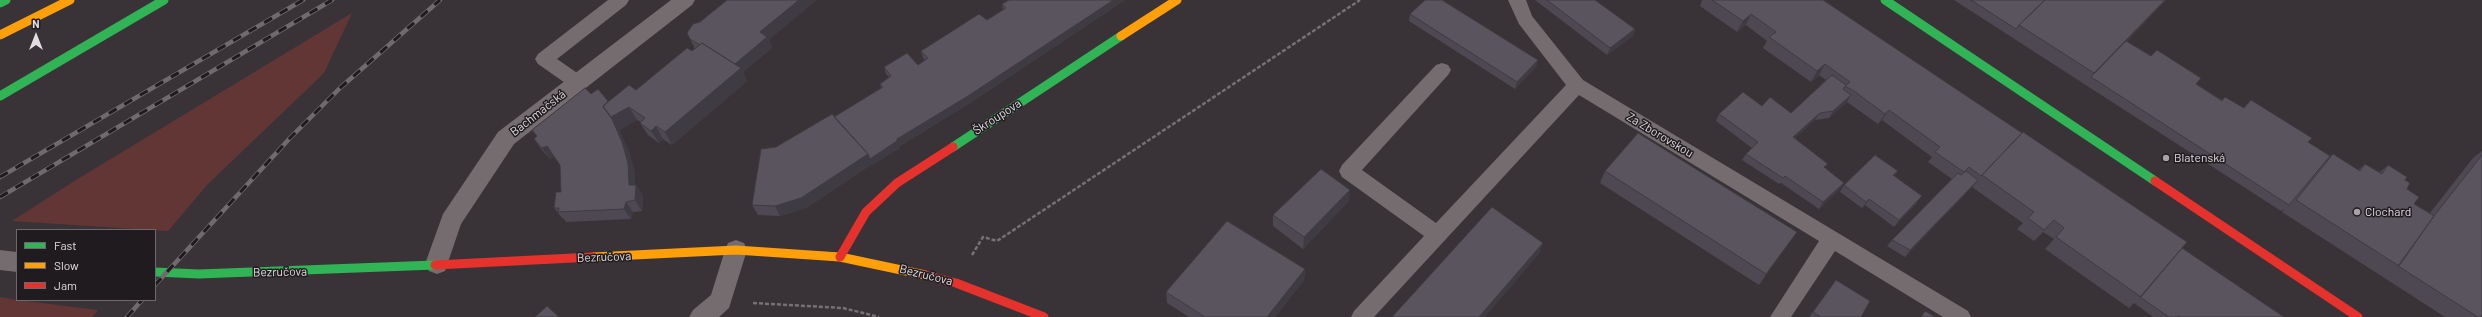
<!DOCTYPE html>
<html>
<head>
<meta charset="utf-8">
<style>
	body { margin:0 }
	#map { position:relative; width:2482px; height:317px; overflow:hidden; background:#393338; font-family:Barlow,sans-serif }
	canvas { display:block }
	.legend { position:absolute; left:16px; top:229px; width:140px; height:72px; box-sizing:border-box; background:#1f1b1f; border:1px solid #6d686d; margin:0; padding:5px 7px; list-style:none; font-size:12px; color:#e3dce2 }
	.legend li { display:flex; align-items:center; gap:8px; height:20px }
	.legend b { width:20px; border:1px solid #6d686d }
	.north { position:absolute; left:16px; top:16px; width:40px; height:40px; -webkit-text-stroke:3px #1f1b1f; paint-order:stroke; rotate:0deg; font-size:11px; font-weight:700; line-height:16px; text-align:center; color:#e3dce2 }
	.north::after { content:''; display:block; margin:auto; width:14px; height:18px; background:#e3dce2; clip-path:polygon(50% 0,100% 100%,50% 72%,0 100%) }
</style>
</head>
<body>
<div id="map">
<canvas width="2482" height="317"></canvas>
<ul class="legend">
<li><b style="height:5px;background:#30b455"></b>Fast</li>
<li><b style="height:5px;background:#ff9f0a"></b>Slow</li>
<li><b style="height:5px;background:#e5322d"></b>Jam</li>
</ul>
<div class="north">N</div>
</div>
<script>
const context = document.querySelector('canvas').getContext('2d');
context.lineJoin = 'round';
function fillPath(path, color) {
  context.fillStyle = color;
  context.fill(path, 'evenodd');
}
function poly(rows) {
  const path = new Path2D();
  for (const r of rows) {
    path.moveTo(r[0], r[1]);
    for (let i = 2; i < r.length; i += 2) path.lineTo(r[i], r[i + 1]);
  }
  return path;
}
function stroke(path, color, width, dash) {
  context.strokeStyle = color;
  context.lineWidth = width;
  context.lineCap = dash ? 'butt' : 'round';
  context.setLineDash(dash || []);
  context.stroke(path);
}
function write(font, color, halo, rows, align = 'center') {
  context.font = font + ' Barlow,sans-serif';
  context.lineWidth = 3;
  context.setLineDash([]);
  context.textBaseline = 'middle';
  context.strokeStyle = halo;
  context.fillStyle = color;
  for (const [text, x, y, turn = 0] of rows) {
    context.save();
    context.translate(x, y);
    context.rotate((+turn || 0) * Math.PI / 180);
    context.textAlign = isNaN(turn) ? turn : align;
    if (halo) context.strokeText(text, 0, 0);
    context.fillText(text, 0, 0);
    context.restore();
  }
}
fillPath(poly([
	[352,13,324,73,208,184,168,231,12,221,76,180],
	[0,297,17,300,98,310,92,317,0,317]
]), '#633636');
stroke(poly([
	[972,255,983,237,997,241,1360,0],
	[753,303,843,308,879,317]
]), '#777174', 2.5, [4, 2]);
fillPath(poly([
	[608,0,629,0,626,5,557,59,583,77,586,82,583,87,577,89,571,87,538,64,535,59,538,54,608,0],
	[1508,0,1526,0,1532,16,1583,80,1968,311,1971,317,1943,317,1835,251,1791,317,1770,317,1819,241,1579,95,1374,317,1351,317,1354,311,1424,236,1342,177,1339,171,1342,165,1436,65,1442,63,1448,65,1451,70,1448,75,1362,170,1436,223,1566,85,1519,24,1508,0]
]), '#746c6f');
fillPath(poly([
	[671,0,695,0,692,5,514,144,461,224,445,271,437,274,429,271,425,264,443,214,498,132,671,0],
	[736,240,744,243,747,250,729,308,719,317,689,317,693,310,711,295,725,250,728,243,736,240],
	[0,250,17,252,17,272,0,270,0,250]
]), '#746c6f');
stroke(poly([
	[1885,0,2155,181],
	[0,3,6,0],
	[0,96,164,0],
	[953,147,1121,36],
	[155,272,199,274,435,265]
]), '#30b455', 9);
stroke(poly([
	[0,35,70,0],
	[1121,36,1177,0],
	[593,257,736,250,840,257,925,275]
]), '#ff9f0a', 9);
stroke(poly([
	[2155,181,2358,317],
	[840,257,866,212,897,183,953,147],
	[435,265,593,257],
	[925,275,956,283,1044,317]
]), '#e5322d', 9);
const rail = poly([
	[0,177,303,0],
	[0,197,332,0],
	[155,285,290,138,340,88,440,0],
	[127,317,142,300]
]);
stroke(rail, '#706a6e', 4.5);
stroke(rail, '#1f1b1f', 3, [9]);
fillPath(poly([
	[1009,0,1125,0,970,103,900,146,900,148,872,165,872,164,806,208,780,216,758,215,752,205,776,147,834,117,881,88,880,84,889,77,886,74,884,67,918,65,925,60,923,58,921,51,987,20,1003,10,1002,4],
	[1535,0,1595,0,1635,29,1633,36,1607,55],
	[1702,0,1823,0,2182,248,2284,317,2153,317,2134,303,2129,308,2045,249,2054,239,2043,232,2034,241,2017,229,2023,223,1972,187,1905,257,1887,246,1892,240,1952,179,1928,162,1932,157,1882,120,1878,124,1847,102,1829,118,1815,120,1795,138,1825,168,1844,183,1840,189,1819,209,1781,183,1779,184,1742,160,1746,154,1752,148,1716,121,1719,114,1762,106,1791,113,1826,80,1819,75,1811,82,1763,48,1767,41,1746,25,1737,32,1700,6],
	[1954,0,2166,0,2127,41,2222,100,2225,97,2243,108,2251,100,2308,142,2327,159,2333,154,2358,170,2365,164,2380,172,2388,165,2405,180,2407,189,2414,204,2430,213,2473,158,2482,151,2482,317,2445,317,2282,212,2284,209,2281,211],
	[1410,14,1538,60,1536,67,1515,89,1409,21],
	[687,33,769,40,772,48,743,72,747,81,672,145,663,139,659,143,648,135,640,123,641,122,637,120,619,130,629,152,635,173,635,185,643,195,642,211,633,212,631,219,566,222,563,218,562,218,554,208,561,192,560,165,554,157,550,159,541,149,534,139,537,136,532,130,591,94,609,102,636,90,695,49],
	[1605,171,1789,243,1759,285,1600,183],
	[1898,171,1894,176,1917,203,1894,227,1865,205,1862,208,1840,192,1844,185],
	[1349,201,1303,249,1273,226,1273,215],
	[1305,269,1304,280,1275,317,1189,317,1167,303,1166,292],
	[1836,280,1861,317,1809,317]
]), '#4d4852');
fillPath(poly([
	[799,0,817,0,769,40,772,48,743,72,747,81,672,145,665,132,760,32],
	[1112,0,1125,0,970,103,900,146,900,148,872,165,870,159,897,139,1112,1],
	[2165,0,2166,0,2091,78,2091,77],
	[1751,14,1746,25,1737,32,1743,21],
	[1635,29,1633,36,1607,55,1610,48],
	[1538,60,1536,67,1515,89,1517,82],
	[1825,64,1819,75,1811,82,1817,71],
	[1851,95,1847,102,1829,118,1833,111],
	[629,107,637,120,619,130,629,152,635,173,635,189,636,185,643,195,642,211,635,200,629,185,611,117],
	[1889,110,1882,120,1878,124,1885,114],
	[1820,113,1815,120,1789,144,1793,137],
	[656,126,663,139,659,143,651,131],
	[547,146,555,156,550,159,542,148],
	[868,154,872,164,806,208,780,216,775,206],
	[1978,180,1972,187,1905,257,1910,250],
	[1844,183,1840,189,1819,209,1823,202],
	[1350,190,1349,201,1303,249,1304,237],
	[1922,196,1917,203,1894,227,1899,220],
	[1869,199,1865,205,1862,208,1866,202],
	[626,202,633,212,631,219,624,209],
	[1797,232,1789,243,1759,285,1766,274],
	[1543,243,1539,254,1485,317,1479,317],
	[1305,269,1304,280,1275,317,1267,317]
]), '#3f3b42');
const building = poly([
	[727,0,799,0,760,32,767,37,735,64,702,43,700,45,690,39,687,33,693,24,700,22,727,0],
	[1009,0,1111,0,1112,1,968,96,897,139,897,141,870,159,868,154,834,117,883,87,880,84,891,76,884,67,907,53,918,65,928,58,921,51,979,14,987,20,1006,8,1002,4,1009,0],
	[1425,0,1442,0,1538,60,1517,82,1410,14,1425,0],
	[1547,0,1595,0,1635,29,1610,48,1547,0],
	[1712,0,1823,0,2022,133,1981,176,1969,167,1964,172,1935,152,1940,147,1889,110,1885,114,1854,91,1845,86,1850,82,1825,64,1817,71,1769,37,1776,32,1751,14,1743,21,1712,0],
	[1971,0,2045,0,2019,25,2016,29,1971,0],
	[2045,0,2165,0,2094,73,2019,25,2045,0],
	[2126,41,2151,56,2157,50,2201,78,2196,84,2222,101,2225,97,2244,108,2251,100,2312,138,2308,142,2330,156,2289,205,2091,77,2126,41],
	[702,43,741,68,665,132,656,126,651,131,640,123,645,118,629,107,611,117,603,106,629,85,636,90,687,48,692,51,702,43],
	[1832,75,1846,85,1843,89,1851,95,1833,111,1820,113,1793,137,1828,164,1824,167,1844,183,1823,202,1785,176,1783,178,1746,154,1758,142,1719,114,1743,92,1762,106,1770,97,1791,113,1832,75],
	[585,88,591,94,598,89,608,101,603,107,612,119,622,142,628,163,629,185,636,185,635,200,626,202,624,209,558,212,559,208,554,208,556,192,561,192,560,165,547,146,542,148,534,139,537,136,532,130,585,88],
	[832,114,868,154,801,198,775,206,752,205,761,149,776,147,832,114],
	[2023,132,2187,242,2141,297,2056,237,2064,228,2054,220,2044,230,2028,218,2034,212,1982,175,2023,132],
	[1638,133,1797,232,1766,274,1605,171,1638,133],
	[2333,154,2360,171,2365,164,2382,174,2388,165,2407,177,2405,180,2410,183,2407,189,2419,197,2414,204,2434,216,2399,266,2296,200,2333,154],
	[1875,155,1898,171,1893,175,1922,196,1899,220,1869,199,1866,202,1844,185,1875,155],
	[2482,155,2482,315,2481,317,2478,317,2398,266,2434,216,2482,155],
	[1321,169,1350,190,1304,237,1273,215,1321,169],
	[1966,171,1978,180,1910,250,1892,240,1958,173,1961,175,1966,171],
	[1492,207,1543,243,1479,317,1392,317,1492,207],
	[1227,221,1305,269,1267,317,1205,317,1166,292,1227,221],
	[2182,248,2284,317,2181,317,2178,316,2177,317,2169,317,2140,297,2182,248],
	[1836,280,1870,301,1861,317,1821,317,1813,312,1836,280],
	[547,306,559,317,535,317,547,306],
	[1925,311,1935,317,1921,317,1925,311]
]);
fillPath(building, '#5a545f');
stroke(building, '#3f3b42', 1);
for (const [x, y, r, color] of [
	[2166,158,4,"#a8a1a6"],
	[2357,212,4,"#a8a1a6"]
]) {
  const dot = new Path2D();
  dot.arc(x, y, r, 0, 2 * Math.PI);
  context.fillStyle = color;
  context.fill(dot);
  stroke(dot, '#1f1b1f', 1.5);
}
write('12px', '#e3dce2', '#1f1b1f', [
	["Bachmačská",538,113,-38],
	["Škroupova",997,117,-33],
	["Za Zborovskou",1660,135,31],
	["Bezručova",604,257,-2],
	["Bezručova",280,272,-1],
	["Bezručova",926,275,14]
]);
write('12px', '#e3dce2', '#1f1b1f', [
	["Blatenská",2174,158],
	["Clochard",2365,212]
], 'left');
</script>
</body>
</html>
